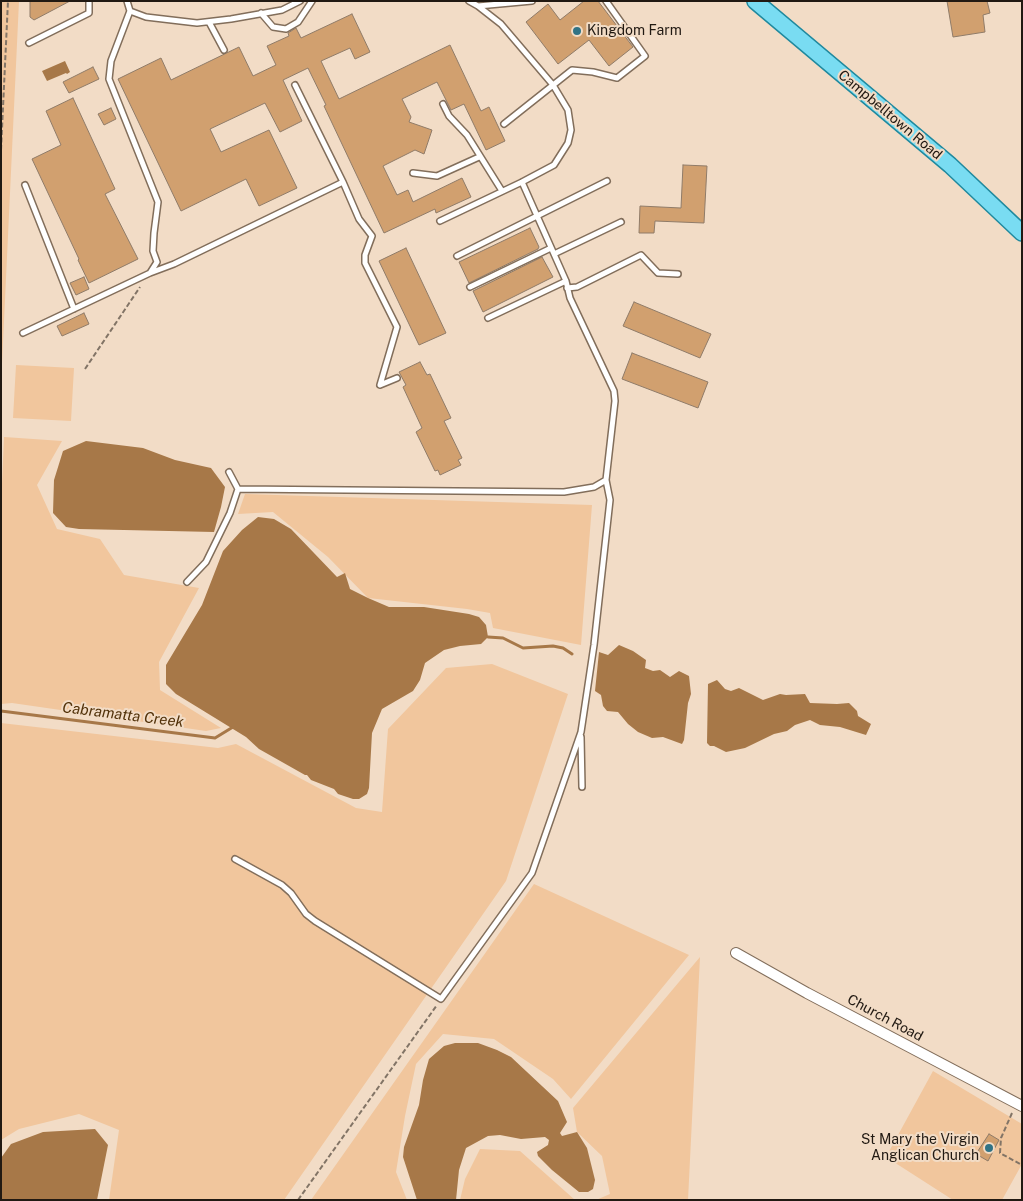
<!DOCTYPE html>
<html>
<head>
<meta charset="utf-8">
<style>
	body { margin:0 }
	#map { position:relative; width:1023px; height:1201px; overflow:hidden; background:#f2dcc6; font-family:"Public Sans",sans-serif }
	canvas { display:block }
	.frame { position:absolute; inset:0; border:2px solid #211912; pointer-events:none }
</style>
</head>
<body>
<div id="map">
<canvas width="1023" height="1201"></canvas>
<div class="frame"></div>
</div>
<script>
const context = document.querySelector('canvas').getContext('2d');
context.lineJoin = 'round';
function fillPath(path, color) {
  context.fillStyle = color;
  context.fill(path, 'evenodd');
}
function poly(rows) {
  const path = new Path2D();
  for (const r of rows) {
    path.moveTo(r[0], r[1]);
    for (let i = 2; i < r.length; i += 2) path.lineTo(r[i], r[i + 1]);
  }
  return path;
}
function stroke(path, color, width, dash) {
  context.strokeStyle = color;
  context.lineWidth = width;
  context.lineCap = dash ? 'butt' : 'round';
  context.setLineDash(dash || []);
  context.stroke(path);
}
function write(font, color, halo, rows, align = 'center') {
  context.font = font + ' "Public Sans",sans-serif';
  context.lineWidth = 4;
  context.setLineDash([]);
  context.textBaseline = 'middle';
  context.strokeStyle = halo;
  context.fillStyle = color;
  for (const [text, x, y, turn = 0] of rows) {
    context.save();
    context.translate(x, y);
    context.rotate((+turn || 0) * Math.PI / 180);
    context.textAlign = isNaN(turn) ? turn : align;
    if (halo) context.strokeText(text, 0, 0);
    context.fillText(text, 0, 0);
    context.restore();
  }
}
fillPath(poly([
	[1,1,19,1,1,385],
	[16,365,74,368,71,421,13,418],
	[4,437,62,441,37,485,57,529,100,539,124,575,199,588,159,662,160,690,221,728,206,731,12,703,1,704,1,507],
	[245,494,592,505,581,645,493,628,490,613,467,609,368,598,328,557,273,512,238,514],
	[492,664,568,694,506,881,284,1200,109,1200,119,1130,79,1114,19,1129,1,1140,1,723,218,748,236,744,356,808,382,812,388,729,446,668],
	[534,884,689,955,571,1099,553,1079,494,1039,443,1034,416,1064,405,1116,396,1172,407,1200,311,1200],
	[700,957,688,1200,596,1200,610,1194,602,1156,577,1132,573,1108],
	[933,1071,1022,1124,1022,1164,1002,1200,953,1200,886,1157],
	[480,1149,520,1151,575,1200,460,1200,465,1179]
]), '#f1c69d');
fillPath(poly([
	[65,61,70,72,67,74,66,73,47,81,42,71],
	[86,441,143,448,175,460,211,468,225,487,221,507,214,532,79,529,66,527,53,513,54,480,63,451],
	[258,517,274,519,291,529,337,577,345,573,350,589,368,598,389,607,424,607,469,614,479,617,486,625,488,637,481,644,460,646,444,650,425,663,420,680,413,691,382,709,372,733,369,788,367,794,359,799,353,799,338,794,334,789,311,780,307,775,305,775,259,749,246,737,176,694,166,684,166,665,202,605,223,551,242,530],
	[619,645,633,651,646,660,645,668,653,671,660,670,670,677,679,671,689,676,691,694,688,703,684,740,682,744,663,737,652,738,638,732,628,724,618,712,607,711,603,706,601,695,595,691,599,652,608,655],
	[717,680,725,689,731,691,739,688,763,700,780,694,786,695,805,694,810,703,837,704,849,703,857,711,858,716,871,724,866,735,840,727,820,725,810,720,795,725,787,731,774,734,745,748,726,752,714,746,710,746,707,743,708,684],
	[455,1043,478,1043,497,1050,511,1057,558,1101,567,1122,560,1133,562,1136,577,1132,587,1148,595,1180,593,1189,588,1192,579,1192,552,1170,538,1156,537,1152,548,1145,549,1140,545,1137,521,1139,500,1135,488,1136,466,1148,459,1170,456,1200,417,1200,403,1157,404,1147,419,1105,423,1080,429,1059,444,1046],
	[95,1129,108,1145,97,1200,1,1200,1,1158,11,1144,43,1132]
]), '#a77848');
stroke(poly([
	[488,637,503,638,523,648,553,646,563,648,572,654],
	[1,711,215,738,233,727]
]), '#a77848', 3);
const building = poly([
	[30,1,70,1,34,20,30,17,30,1],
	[584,1,598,1,633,47,609,66,589,40,558,64,526,22,548,4,560,20,584,1],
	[947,1,987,1,990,13,983,15,985,32,953,37,947,1],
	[352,14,370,52,355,59,350,48,321,61,339,99,450,45,481,111,489,107,505,141,486,150,464,104,451,110,437,82,402,99,411,117,409,122,432,130,424,154,415,150,383,166,397,195,408,190,413,202,462,178,471,197,436,213,435,209,384,233,324,106,326,105,308,68,283,80,302,121,280,132,265,103,210,129,221,152,269,130,297,188,259,206,246,179,181,211,118,79,161,58,171,80,239,47,253,76,276,65,267,46,289,36,288,33,296,28,301,38,352,14],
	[93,67,99,79,69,93,63,82,93,67],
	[73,98,115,189,105,194,138,259,89,283,78,260,79,259,32,159,61,145,46,111,73,98],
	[111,108,116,119,104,125,98,114,111,108],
	[683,165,707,166,704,223,655,221,654,233,639,233,640,206,681,208,683,165],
	[530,228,539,247,538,249,469,283,459,262,530,228],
	[406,248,446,333,419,345,379,261,406,248],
	[542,257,553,277,483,312,473,291,542,257],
	[84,277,89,289,76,295,70,283,84,277],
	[634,302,711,334,700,358,623,326,634,302],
	[84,313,89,324,62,336,57,326,84,313],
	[632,353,708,382,698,408,622,379,632,353],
	[420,362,427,375,430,374,451,418,444,421,462,458,458,460,461,465,440,475,438,470,435,471,416,432,422,428,403,387,406,385,399,372,420,362],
	[989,1134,999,1140,988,1161,976,1154,989,1134]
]);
fillPath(building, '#d1a06f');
stroke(building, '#8f7b68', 1);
const lane = poly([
	[127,1,130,11,146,17,197,23,231,19,282,10,300,1],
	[478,6,532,1],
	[261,13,273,27,286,29,298,22,312,1],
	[209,22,224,50],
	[29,43,89,13,89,1],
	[295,85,343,182],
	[443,104,449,116,467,135,502,191],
	[504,124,572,70,593,72,617,78,645,56,606,1],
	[413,173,437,176,479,157],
	[25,185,74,309],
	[440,221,522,182,554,165,568,143,571,130,568,110,553,85,501,24,478,6,469,1],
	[554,254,621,222],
	[457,256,607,181],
	[150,273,174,264,343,182,359,219,372,236,365,255,365,263,397,327,380,385,397,378],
	[470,287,551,248],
	[567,288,577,287,641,255,658,273,678,274],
	[488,318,566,281],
	[23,333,150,273,157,262,153,251,154,233,158,202,109,79,111,61,130,11],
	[229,472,238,489],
	[187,582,206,562,230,513,238,489,564,492,594,487,606,480,615,401,614,391,570,298,566,281,522,182],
	[581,737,582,787],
	[235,859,282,885,291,893,306,914,315,921,441,999,532,873,581,732,594,645,610,500,606,480]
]);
const street = poly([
	[736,953,807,993,1022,1106]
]);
const primary = poly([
	[755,1,950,165,1022,233]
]);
stroke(lane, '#826e5b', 8);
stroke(street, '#826e5b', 12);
stroke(primary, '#20899e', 18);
stroke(poly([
	[1,150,8,1],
	[85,369,140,287],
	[1012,1113,1001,1138,1000,1153,1022,1165],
	[298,1200,437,1005]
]), '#827466', 2, [5, 2.5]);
stroke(lane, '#fff', 5);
stroke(street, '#fff', 10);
stroke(primary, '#79dcf2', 15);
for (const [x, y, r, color] of [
	[577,31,5,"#317385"],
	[989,1148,5,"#317385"]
]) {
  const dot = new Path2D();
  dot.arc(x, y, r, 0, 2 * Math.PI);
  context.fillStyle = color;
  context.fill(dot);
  stroke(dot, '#f2dcc6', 2);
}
write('14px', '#211912', '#f2dcc6', [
	["Kingdom Farm",587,31],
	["St Mary the Virgin",979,1140,"right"],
	["Anglican Church",979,1156,"right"]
], 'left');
write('14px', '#211912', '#f2dcc6', [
	["Campbelltown Road",890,115,40],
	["Church Road",885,1018,28]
]);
write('italic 15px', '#52320a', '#f2dcc6', [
	["Cabramatta Creek",123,715,7]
]);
</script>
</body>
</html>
